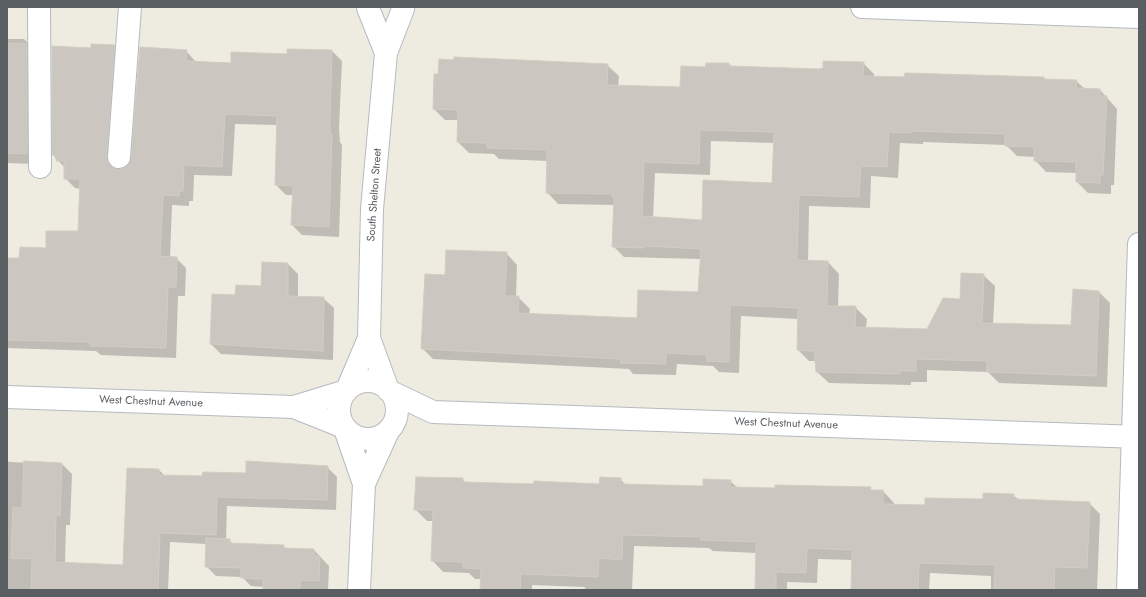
<!DOCTYPE html>
<html>
<head>
<meta charset="utf-8">
<style>
	body { margin:0 }
	#map { position:relative; width:1146px; height:597px; overflow:hidden; background:#eeebe1; font-family:Jost,sans-serif }
	canvas { display:block }
	.frame { position:absolute; inset:0; border:8px solid #595e63; pointer-events:none }
</style>
</head>
<body>
<div id="map">
<canvas width="1146" height="597"></canvas>
<div class="frame"></div>
</div>
<script>
const context = document.querySelector('canvas').getContext('2d');
context.lineJoin = 'round';
function fillPath(path, color) {
  context.fillStyle = color;
  context.fill(path, 'evenodd');
}
function poly(rows) {
  const path = new Path2D();
  for (const r of rows) {
    if (r.length === 3) {
      path.moveTo(r[0] + r[2], r[1]);
      path.arc(r[0], r[1], r[2], 0, 2 * Math.PI);
      continue;
    }
    path.moveTo(r[0], r[1]);
    for (let i = 2; i < r.length; i += 2) path.lineTo(r[i], r[i + 1]);
  }
  return path;
}
function stroke(path, color, width, dash) {
  context.strokeStyle = color;
  context.lineWidth = width;
  context.lineCap = dash ? 'butt' : 'round';
  context.setLineDash(dash || []);
  context.stroke(path);
}
function write(font, color, halo, rows, align = 'center') {
  context.font = font + ' Jost,sans-serif';
  context.lineWidth = 3;
  context.setLineDash([]);
  context.textBaseline = 'middle';
  context.strokeStyle = halo;
  context.fillStyle = color;
  for (const [text, x, y, turn = 0] of rows) {
    context.save();
    context.translate(x, y);
    context.rotate((+turn || 0) * Math.PI / 180);
    context.textAlign = isNaN(turn) ? turn : align;
    if (halo) context.strokeText(text, 0, 0);
    context.fillText(text, 0, 0);
    context.restore();
  }
}
fillPath(poly([
	[7,39,24,39,34,50,37,164,7,163],
	[114,46,124,56,117,170,124,169,130,165,186,51,196,62,232,64,332,51,342,61,339,128,340,142,342,145,339,237,302,235,292,225,293,195,286,195,276,185,278,125,235,124,232,176,194,175,193,201,189,201,189,206,172,205,170,258,176,258,186,268,185,296,178,296,176,358,101,355,96,351,7,348,7,259,20,259,47,249,79,232,81,189,75,188,65,178,65,168,53,155,92,49],
	[863,63,874,74,874,77,1044,78,1045,80,1076,81,1085,89,1100,90,1117,109,1114,185,1111,185,1111,194,1088,193,1077,182,1077,173,1046,172,1035,160,1035,157,1017,156,1006,145,923,142,923,144,900,143,898,178,871,176,870,208,809,206,808,262,828,262,839,274,838,307,855,307,867,319,866,328,928,330,961,300,983,275,995,286,993,324,1072,326,1099,292,1110,303,1107,387,999,383,988,372,927,370,927,382,911,382,911,385,829,383,817,372,816,361,809,361,798,350,798,319,741,316,739,373,719,372,713,366,677,364,676,375,633,374,629,369,433,359,422,348,446,276,506,253,517,265,516,297,518,297,530,309,529,315,638,319,699,293,701,259,624,257,613,246,615,205,558,204,547,192,548,161,499,159,494,154,469,153,458,142,459,120,445,120,434,109,607,65,619,76,618,86,681,88,706,68,729,64,732,67,819,70],
	[711,141,774,143,773,184,703,221,653,218,655,173,710,175],
	[263,263,288,264,298,274,298,298,323,298,334,308,333,360,221,354,211,344,236,296,262,287],
	[7,460,9,462,62,464,72,474,70,525,66,525,65,563,124,566,159,470,165,476,203,477,327,467,337,477,336,510,227,506,226,540,229,540,233,544,283,546,287,550,314,550,329,566,328,590,264,590,264,587,251,586,242,577,216,576,206,566,207,544,170,542,168,590,7,590],
	[462,479,466,483,535,485,600,485,620,479,626,485,704,487,730,481,738,488,870,488,873,491,883,491,894,503,894,505,926,506,984,500,1013,495,1019,500,1089,503,1100,514,1097,590,991,590,991,576,930,573,929,590,852,590,853,560,818,559,817,583,787,582,787,590,756,590,757,553,713,551,709,548,634,546,632,590,587,590,584,587,532,585,532,590,481,590,481,579,475,579,469,573,443,572,432,560,433,521,427,521,415,509]
]), '#0003');
const building = poly([
	[7,43,27,44,27,154,7,153,7,43],
	[91,44,115,45,107,156,108,162,112,167,118,169,124,168,129,164,131,158,140,47,187,50,186,61,231,63,231,52,287,54,287,49,332,50,330,118,330,133,332,134,329,227,291,225,293,186,275,185,277,116,225,114,222,167,184,165,183,191,179,191,179,196,163,195,160,256,177,257,176,287,168,287,166,348,90,346,90,342,7,340,7,258,19,258,20,247,46,248,46,231,78,231,80,179,64,179,64,161,56,161,56,155,52,155,52,46,91,48,91,44],
	[454,57,608,64,607,85,680,87,681,66,705,67,706,63,729,63,729,66,819,69,823,68,823,61,864,62,863,76,904,77,905,73,1044,77,1044,79,1077,80,1076,88,1100,89,1100,96,1107,96,1103,175,1100,175,1100,183,1076,182,1076,162,1034,161,1034,147,1005,146,1005,134,912,131,912,133,889,132,887,167,861,166,859,197,799,195,797,260,828,261,827,306,856,306,855,327,927,329,943,298,960,299,961,273,984,274,982,323,1071,325,1073,289,1099,291,1096,376,987,372,987,361,916,359,916,371,900,371,900,374,816,372,814,351,797,350,798,308,730,305,729,362,707,361,707,355,666,353,666,364,621,363,621,359,421,349,425,274,445,275,446,250,507,252,505,296,519,296,518,313,637,318,638,290,698,292,701,249,644,246,644,248,612,247,614,197,612,196,612,194,546,193,547,150,487,148,487,143,457,142,458,110,433,109,434,74,438,74,439,59,454,60,454,57],
	[700,130,774,132,772,183,703,180,702,220,642,216,644,162,699,164,700,130],
	[262,262,288,263,288,296,324,297,323,351,210,344,212,294,235,295,236,285,261,286,262,262],
	[24,461,62,463,60,516,56,515,55,562,123,565,127,468,159,469,159,475,202,476,203,472,246,473,246,461,328,466,327,500,217,497,216,535,160,533,158,590,31,590,32,559,11,558,13,507,22,508,24,461],
	[416,477,463,478,463,482,534,484,534,481,599,484,600,477,621,478,620,484,703,486,703,479,731,480,730,487,775,488,775,485,871,487,870,490,883,490,883,504,925,505,925,498,983,499,983,493,1014,494,1014,499,1090,502,1087,568,1055,567,1054,590,994,590,995,565,919,563,918,590,851,590,852,550,807,548,806,573,776,572,776,590,755,590,756,542,700,540,701,537,623,535,622,560,599,558,598,577,521,574,520,590,480,590,481,569,463,568,463,562,431,561,433,510,414,510,416,477],
	[206,538,230,539,230,543,284,545,284,548,314,549,314,555,320,556,319,581,300,580,300,590,263,590,263,579,241,578,241,568,205,567,206,538]
]);
fillPath(building, '#cbc7c0');
stroke(building, '#d3ccbf', 1);
const minor = poly([
	[39,7,40,167],
	[862,7,1139,17],
	[368,8,386,53],
	[119,157,130,7],
	[368,410,29],
	[347,390,369,338],
	[388,390,369,338,372,209,386,53,403,9],
	[391,392,433,412,1139,437],
	[7,397,294,407,344,427],
	[294,407,346,391],
	[345,429,364,484,359,590],
	[364,484,388,431],
	[1128,590,1139,244]
]);
stroke(minor, '#b6babf', 24);
stroke(minor, '#fff', 22);
write('11px', '#595e63', '#fff', [
	["South Shelton Street",375,195,-86],
	["West Chestnut Avenue",151,402,2],
	["West Chestnut Avenue",786,424,2]
]);
</script>
</body>
</html>
